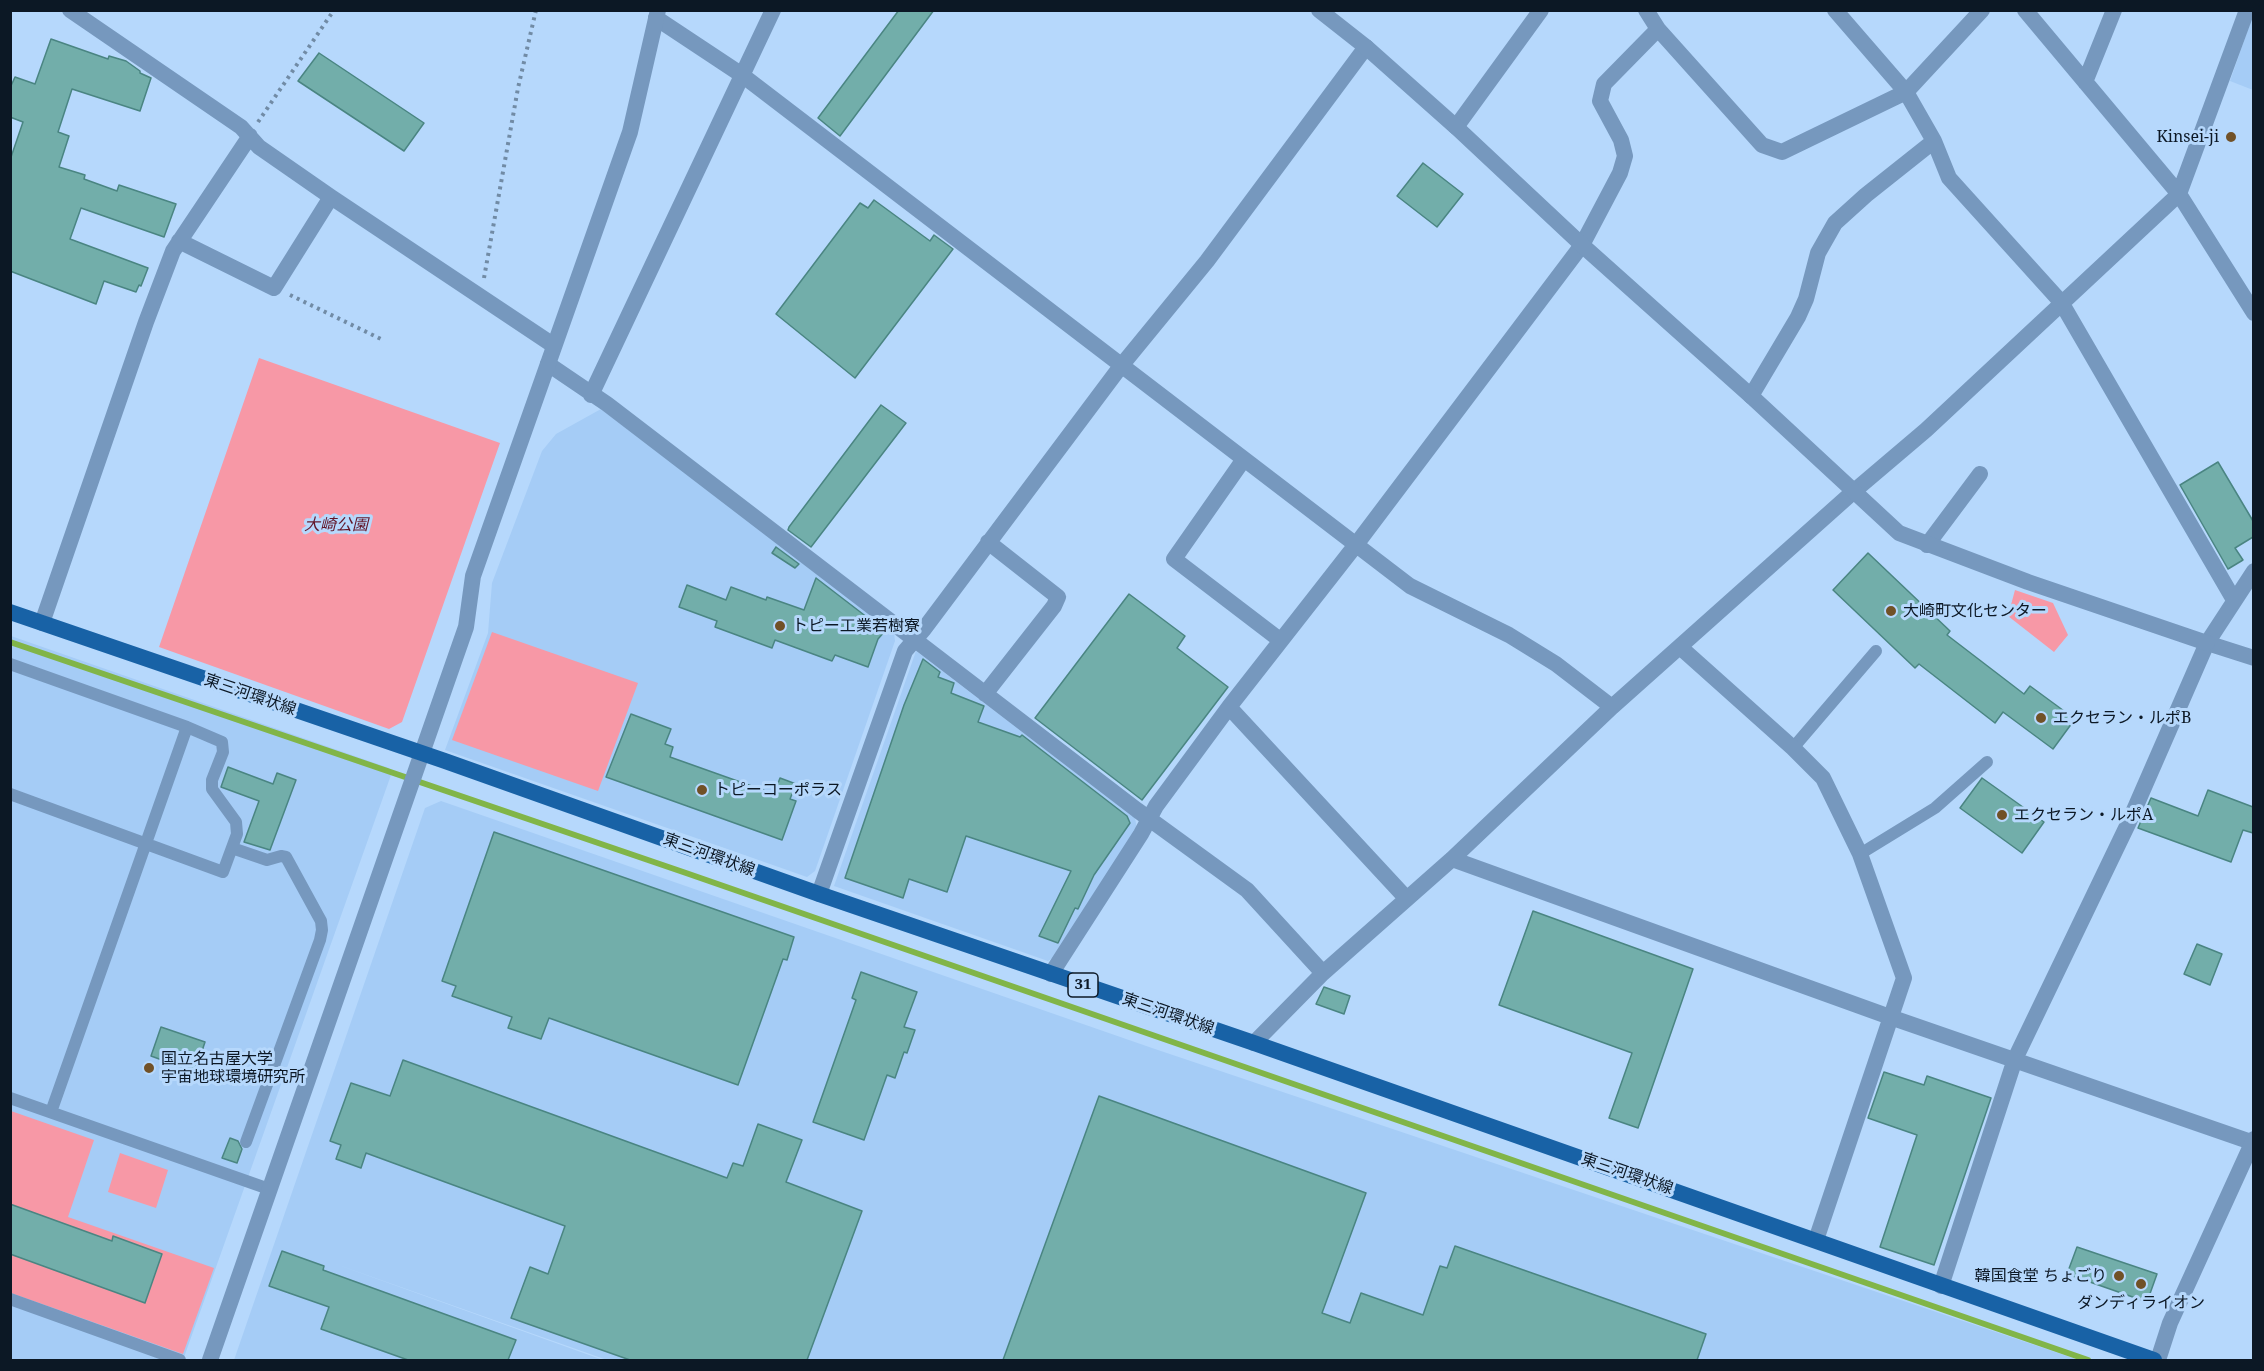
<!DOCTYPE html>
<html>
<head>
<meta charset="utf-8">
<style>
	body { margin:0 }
	#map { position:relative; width:2264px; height:1371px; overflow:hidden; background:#b6d8fc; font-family:"Noto Serif",serif }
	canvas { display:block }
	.frame { position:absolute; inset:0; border:12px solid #0c1825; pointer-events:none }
</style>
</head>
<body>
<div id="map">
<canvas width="2264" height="1371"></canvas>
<div class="frame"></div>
</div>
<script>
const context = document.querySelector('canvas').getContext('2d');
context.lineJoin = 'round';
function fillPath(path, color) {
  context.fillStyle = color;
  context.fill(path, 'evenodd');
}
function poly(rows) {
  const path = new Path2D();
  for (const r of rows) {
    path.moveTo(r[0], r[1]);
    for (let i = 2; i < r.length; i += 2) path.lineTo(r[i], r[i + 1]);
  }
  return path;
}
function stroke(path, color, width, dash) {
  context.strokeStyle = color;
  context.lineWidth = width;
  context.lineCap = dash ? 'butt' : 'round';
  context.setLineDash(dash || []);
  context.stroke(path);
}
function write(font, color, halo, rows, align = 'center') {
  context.font = font + ' "Noto Serif","Noto Sans JP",serif';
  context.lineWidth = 6;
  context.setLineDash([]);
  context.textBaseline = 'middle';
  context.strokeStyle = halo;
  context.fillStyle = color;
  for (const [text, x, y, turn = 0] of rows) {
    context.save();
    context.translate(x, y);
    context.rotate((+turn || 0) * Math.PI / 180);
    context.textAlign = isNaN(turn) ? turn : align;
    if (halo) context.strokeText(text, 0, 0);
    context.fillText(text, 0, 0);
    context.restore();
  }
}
fillPath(poly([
	[2253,15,2253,90,2230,81],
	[601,409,894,632,895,641,815,871,807,877,445,750,488,633,492,583,542,451,556,434],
	[11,636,389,768,391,775,183,1360,11,1360],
	[916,651,1135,818,1137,829,1056,956,1048,961,834,886],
	[441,801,1152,1048,2079,1360,607,1360,330,1262,603,1360,234,1360,425,808]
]), '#a5ccf6');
fillPath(poly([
	[259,358,500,443,402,722,389,729,159,647],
	[2015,590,2053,603,2068,635,2054,652,2008,616],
	[492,632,638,683,598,791,452,740],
	[11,1111,94,1140,68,1217,214,1268,183,1354,11,1293],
	[120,1153,168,1170,156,1208,108,1192]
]), '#f798a6');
stroke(poly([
	[10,642,686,873,2088,1360]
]), '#81b548', 6);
const building = poly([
	[899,10,934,10,840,136,818,118,899,10],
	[51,39,108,59,109,56,126,61,140,71,140,73,151,78,140,111,72,89,58,132,69,136,59,167,85,175,84,179,117,191,119,185,176,204,164,237,81,208,70,239,148,268,141,286,139,285,136,292,104,281,96,304,10,271,10,160,23,122,10,117,10,88,15,77,35,84,51,39],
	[319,53,424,123,404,151,298,81,319,53],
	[1423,163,1463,194,1437,227,1397,196,1423,163],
	[874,200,930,241,934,235,953,249,855,378,776,314,860,203,868,208,874,200],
	[881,405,906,423,811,547,788,530,789,527,881,405],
	[2218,462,2253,521,2253,537,2235,548,2243,560,2228,569,2180,485,2218,462],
	[776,547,799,564,795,568,772,553,776,547],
	[1868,553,1950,631,1947,635,2024,694,2030,686,2075,719,2053,749,2003,712,1995,723,1919,664,1915,668,1833,590,1868,553],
	[816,578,885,631,878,639,868,667,835,655,832,661,775,640,772,648,715,627,717,621,679,607,687,585,726,600,731,587,766,600,767,597,804,610,816,578],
	[1129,594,1185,636,1177,648,1228,687,1142,800,1035,718,1129,594],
	[923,659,940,672,938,677,954,683,951,693,984,706,978,722,1020,737,1022,735,1127,816,1130,823,1094,875,1078,909,1075,908,1058,943,1039,936,1071,871,966,836,947,892,909,879,903,898,845,878,904,705,923,659],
	[631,714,671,729,665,744,673,747,670,757,774,794,780,778,796,784,790,799,796,801,782,840,606,777,631,714],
	[228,767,273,784,277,773,296,780,270,850,244,842,259,801,221,787,228,767],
	[1982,778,2044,822,2022,853,1960,808,1982,778],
	[2208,790,2253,807,2253,833,2243,830,2231,862,2138,828,2151,798,2198,816,2208,790],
	[494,832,794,937,787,960,783,959,738,1085,549,1018,541,1039,508,1028,512,1017,452,996,456,986,442,981,494,832],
	[1533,911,1693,969,1638,1128,1609,1118,1632,1053,1499,1005,1533,911],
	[2197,944,2222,954,2210,985,2184,974,2197,944],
	[861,972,917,992,904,1027,915,1030,907,1053,904,1052,895,1078,887,1075,864,1140,813,1122,856,1000,852,998,861,972],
	[1324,987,1350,996,1344,1014,1316,1004,1324,987],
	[161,1027,205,1042,195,1072,151,1056,161,1027],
	[403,1060,727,1178,733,1163,743,1166,758,1124,802,1140,786,1182,862,1211,807,1360,630,1360,511,1318,530,1267,548,1274,565,1226,366,1153,361,1168,336,1159,341,1145,330,1141,351,1083,390,1096,403,1060],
	[1884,1072,1924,1085,1927,1076,1991,1098,1934,1265,1880,1247,1917,1135,1868,1118,1884,1072],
	[1099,1096,1366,1193,1322,1313,1350,1323,1361,1293,1423,1315,1440,1266,1447,1268,1455,1246,1706,1334,1697,1360,1003,1360,1099,1096],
	[230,1138,238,1141,242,1149,237,1163,222,1158,230,1138],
	[10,1204,112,1241,113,1236,162,1254,145,1303,10,1254,10,1204],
	[2077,1247,2157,1274,2147,1302,2067,1274,2077,1247],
	[282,1251,324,1266,323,1270,516,1340,508,1360,408,1360,321,1329,329,1307,269,1286,282,1251]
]);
fillPath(building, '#72aeaa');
stroke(building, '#4a8582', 1.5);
stroke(poly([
	[258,122,334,10],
	[484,278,518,88,536,10],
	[290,295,381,339]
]), '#718ba5', 4, [3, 4.5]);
stroke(poly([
	[10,664,187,727,222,742,223,752,212,780,212,789,236,822,237,834,223,872,10,794],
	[1793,748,1876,651],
	[232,848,267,860,281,856,286,857,321,921,322,930,320,940,246,1142],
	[1860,854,1935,808,1987,762],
	[10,1098,269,1189],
	[51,1112,187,727],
	[10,1299,180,1360]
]), '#7698be', 12);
stroke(poly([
	[70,10,241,127,259,147,331,197,553,345],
	[1835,10,1906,92,1934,141,1949,178,2061,302,2234,600],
	[2025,10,2179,194,2254,313],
	[656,18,742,75,1410,586,1509,635,1556,664,1612,707],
	[1658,29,1762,145,1782,152,1906,92,1982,10],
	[2085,82,2114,10],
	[1456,127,1541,10],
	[179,241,274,288,331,197],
	[548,364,607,404,1137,810,1247,890,1323,973],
	[591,395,773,10],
	[1751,396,1798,317,1806,299,1818,253,1835,223,1866,195,1934,141],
	[1244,459,1174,559,1280,640],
	[1927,545,1980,474],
	[42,623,146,322,173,251,250,136],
	[2207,643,2254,658],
	[1680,647,1793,748,1823,778,1860,854,1904,978,1816,1240],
	[985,694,1054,606,1058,597,988,542],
	[1229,707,1407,899],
	[1452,859,1890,1017,2254,1143],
	[819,894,905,651,924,629,1121,366,1207,261,1366,47],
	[1051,974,1141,834,1156,806,1229,707,1355,546,1582,245,1620,173,1625,156,1621,140,1600,101,1604,84,1658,29,1646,10],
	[1254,1043,1323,973,1452,859,1612,707,1853,492,1926,430,2179,194,2247,10],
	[1941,1286,2015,1059,2128,824,2207,643,2254,571]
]), '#7698be', 16);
stroke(poly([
	[1319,10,1366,47,1456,127,1582,245,1751,396,1899,533,2028,582,2207,643],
	[210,1360,466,627,473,576,630,132,658,10],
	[2158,1360,2170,1323,2254,1139]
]), '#7698be', 16);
stroke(poly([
	[10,612,445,761,819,894,1254,1043,2154,1360]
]), '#1862a6', 16);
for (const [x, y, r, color] of [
	[2231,137,6,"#715127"],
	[1891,611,6,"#715127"],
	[780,626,6,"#715127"],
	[2041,718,6,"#715127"],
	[702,790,6,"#715127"],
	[2002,815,6,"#715127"],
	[149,1068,6,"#715127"],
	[2119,1276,6,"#715127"],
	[2141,1284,6,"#715127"]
]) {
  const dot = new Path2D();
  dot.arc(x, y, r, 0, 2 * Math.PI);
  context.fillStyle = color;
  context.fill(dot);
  stroke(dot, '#b6d8fc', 2);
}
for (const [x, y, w] of [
	[1083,985,30]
]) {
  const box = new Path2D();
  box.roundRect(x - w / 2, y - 12, w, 24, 4.5);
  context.fillStyle = '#b6d8fc';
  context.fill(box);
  stroke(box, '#0c1825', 1.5);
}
write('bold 15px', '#0c1825', null, [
	["31",1083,985]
]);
write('16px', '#0c1825', '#b6d8fc', [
	["Kinsei-ji",2219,137,"right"],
	["大崎町文化センター",1903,611],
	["トピー工業若樹寮",792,626],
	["エクセラン・ルポB",2053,718],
	["トピーコーポラス",714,790],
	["エクセラン・ルポA",2014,815],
	["国立名古屋大学",161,1059],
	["宇宙地球環境研究所",161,1077],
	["韓国食堂 ちょごり",2107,1276,"right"],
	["ダンディライオン",2141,1303,"center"]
], 'left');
write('italic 16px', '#621629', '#b6d8fc', [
	["大崎公園",336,525]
]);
write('16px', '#0c1825', '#b6d8fc', [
	["東三河環状線",250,695,19],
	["東三河環状線",709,855,20],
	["東三河環状線",1168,1014,19],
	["東三河環状線",1627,1174,19]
]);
</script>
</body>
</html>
